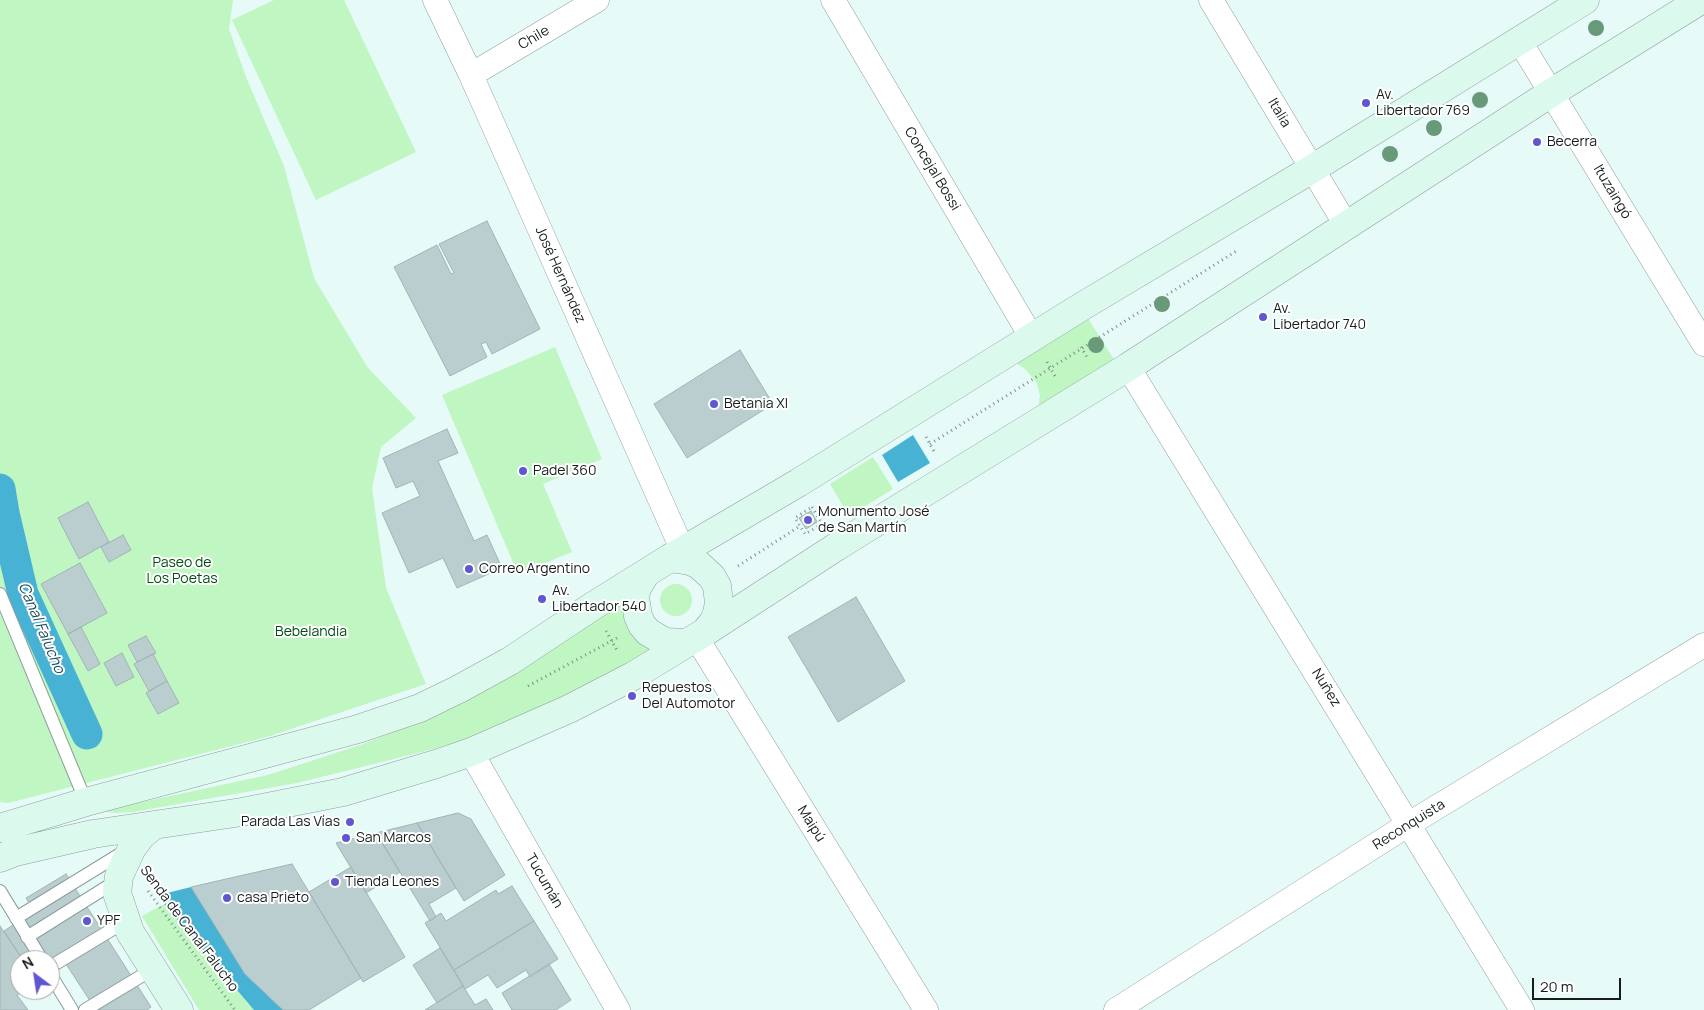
<!DOCTYPE html>
<html>
<head>
<meta charset="utf-8">
<style>
	body { margin:0 }
	#map { position:relative; width:1704px; height:1010px; overflow:hidden; background:#e6faf7; font-family:Manrope,sans-serif }
	canvas { display:block }
	.north { position:absolute; left:10px; top:950px; width:50px; height:50px; box-sizing:border-box; background:#fff; border:1px solid #a2a5a4; border-radius:50%; rotate:329deg; font-size:14px; font-weight:700; line-height:20px; text-align:center; color:#161d1c }
	.north::after { content:''; display:block; margin:auto; width:18px; height:22px; background:#5e57d0; clip-path:polygon(50% 0,100% 100%,50% 72%,0 100%) }
	.scale { position:absolute; left:1532px; top:978px; width:89px; height:22px; box-sizing:border-box; border:2px solid #161d1c; border-top:0; padding-left:6px; font-size:15px; line-height:18px; white-space:nowrap; color:#161d1c; -webkit-text-stroke:4px #fff; paint-order:stroke }
</style>
</head>
<body>
<div id="map">
<canvas width="1704" height="1010"></canvas>
<div class="north">N</div>
<div class="scale">20 m</div>
</div>
<script>
const context = document.querySelector('canvas').getContext('2d');
context.lineJoin = 'round';
function fillPath(path, color) {
  context.fillStyle = color;
  context.fill(path, 'evenodd');
}
function poly(rows) {
  const path = new Path2D();
  for (const r of rows) {
    if (r.length === 3) {
      path.moveTo(r[0] + r[2], r[1]);
      path.arc(r[0], r[1], r[2], 0, 2 * Math.PI);
      continue;
    }
    path.moveTo(r[0], r[1]);
    for (let i = 2; i < r.length; i += 2) path.lineTo(r[i], r[i + 1]);
  }
  return path;
}
function stroke(path, color, width, dash) {
  context.strokeStyle = color;
  context.lineWidth = width;
  context.lineCap = dash ? 'butt' : 'round';
  context.setLineDash(dash || []);
  context.stroke(path);
}
function write(font, color, halo, rows, align = 'center') {
  context.font = font + ' Manrope,sans-serif';
  context.lineWidth = 4;
  context.setLineDash([]);
  context.textBaseline = 'middle';
  context.strokeStyle = halo;
  context.fillStyle = color;
  for (const [text, x, y, turn = 0] of rows) {
    context.save();
    context.translate(x, y);
    context.rotate((+turn || 0) * Math.PI / 180);
    context.textAlign = isNaN(turn) ? turn : align;
    if (halo) context.strokeText(text, 0, 0);
    context.fillText(text, 0, 0);
    context.restore();
  }
}
fillPath(poly([
	[0,0,233,0,229,29,246,77,284,166,314,278,368,368,416,418,381,447,372,488,386,588,426,684,267,737,8,803,0,802],
	[274,0,344,0,416,152,316,200,232,20],
	[1081,307,1121,371,1038,410,1040,396,1037,383,1024,368,1016,363],
	[555,347,602,459,543,484,572,552,518,574,442,395],
	[873,457,893,489,849,516,830,484],
	[676,600,16],
	[626,595,624,610,626,625,633,637,640,643,654,648,607,677,478,736,422,752,297,783,133,812,116,813,100,811,268,775,363,744,437,715],
	[164,904,254,1010,199,1010,142,916]
]), '#bff6c2');
fillPath(poly([
	[913,435,930,463,898,482,882,455],
	[191,887,245,974,283,1010,254,1010,164,904,159,895]
]), '#48b2d5');
stroke(poly([
	[0,489,4,513,23,594,87,734]
]), '#48b2d5', 31);
const building = poly([
	[487,221,540,329,492,354,486,342,481,344,487,357,450,376,394,267,437,245,451,274,454,273,439,244,487,221],
	[740,350,773,404,687,458,654,404,740,350],
	[447,429,458,453,438,461,474,541,487,535,502,568,457,588,443,558,409,573,382,513,420,496,413,481,396,488,383,458,447,429],
	[88,502,109,542,79,559,58,518,88,502],
	[811,511,817,522,806,529,799,518,811,511],
	[123,535,131,550,109,562,101,547,123,535],
	[80,563,107,613,68,634,41,584,80,563],
	[856,597,905,681,838,722,788,637,856,597],
	[81,627,100,664,88,671,68,634,81,627],
	[146,636,156,653,137,662,128,645,146,636],
	[122,653,134,677,116,686,104,663,122,653],
	[153,654,167,681,149,691,134,664,153,654],
	[167,681,179,703,158,714,146,693,167,681],
	[458,813,471,819,505,875,464,901,417,823,458,813],
	[417,823,456,888,429,904,436,917,430,921,376,833,417,823],
	[376,833,400,872,366,893,336,843,376,833],
	[292,864,361,978,309,1010,283,1010,245,974,191,887,292,864],
	[351,867,405,957,363,982,309,892,351,867],
	[66,874,151,1007,147,1010,96,1010,66,964,50,975,50,960,23,960,4,931,34,911,26,898,66,874],
	[512,886,534,921,454,970,425,923,441,913,446,921,496,890,498,894,512,886],
	[534,921,558,959,530,977,526,970,497,988,488,975,465,989,454,970,534,921],
	[0,926,23,960,20,960,20,990,25,990,17,995,28,1010,0,1010,0,926],
	[440,948,463,986,437,1003,413,965,440,948],
	[549,964,571,1000,556,1010,512,1010,502,993,549,964],
	[463,986,475,1005,486,999,493,1010,425,1010,463,986]
]);
fillPath(building, '#bacecf');
stroke(building, '#a1b4b5', 1);
const lane = poly([
	[0,594,86,802],
	[0,891,42,960],
	[16,918,125,851],
	[27,937,118,880],
	[50,967,126,921],
	[50,974,72,1010],
	[85,1010,153,969]
]);
const street = poly([
	[435,0,471,75,683,551],
	[833,0,1032,338],
	[1211,0,1346,225],
	[1519,40,1704,344],
	[471,75,597,0],
	[1128,367,1522,1010],
	[696,637,926,1010],
	[471,752,618,1010],
	[1116,1010,1409,824,1704,645]
]);
const secondary = poly([
	[670,558,690,561,699,565,712,577,717,586,719,603,717,613,714,621,705,632],
	[646,573,637,588,635,597,638,616,642,625,648,632,665,642,687,643],
	[154,825,141,836,132,848,119,876,117,893,130,932,179,1010],
	[0,828,86,802,358,729,420,708,459,689,510,661,593,606,670,558,798,483,1081,307,1312,169,1585,0],
	[0,858,15,852,93,834,242,812,343,792,436,764,471,752,569,709,633,676,705,632,836,547,1128,367,1551,93,1701,0]
]);
stroke(lane, '#8c9e9b', 14);
stroke(street, '#8c9e9b', 25);
stroke(secondary, '#8c9e9b', 29);
stroke(poly([
	[1081,347,1088,359],
	[1047,362,1056,378],
	[926,437,935,453],
	[930,444,1238,250],
	[812,507,822,524,805,534,795,518,812,507],
	[738,566,800,526],
	[606,631,618,652],
	[528,686,617,638],
	[148,891,235,1010]
]), '#7f8d8b', 3, [1, 4]);
stroke(lane, '#fff', 12);
stroke(street, '#fff', 24);
stroke(secondary, '#dbfaed', 28);
context.fillStyle = '#689a7a';
for (const [x, y] of [
	[1596,28],
	[1480,100],
	[1434,128],
	[1390,154],
	[1162,304],
	[1096,345]
]) {
  context.beginPath();
  context.arc(x, y, 8, 0, 2 * Math.PI);
  context.fill();
}
for (const [x, y, r, color] of [
	[1366,103,5,"#5e57d0"],
	[1537,142,5,"#5e57d0"],
	[1263,317,5,"#5e57d0"],
	[714,404,5,"#5e57d0"],
	[523,471,5,"#5e57d0"],
	[808,520,5,"#5e57d0"],
	[469,569,5,"#5e57d0"],
	[542,599,5,"#5e57d0"],
	[632,696,5,"#5e57d0"],
	[350,822,5,"#5e57d0"],
	[346,838,5,"#5e57d0"],
	[335,882,5,"#5e57d0"],
	[227,898,5,"#5e57d0"],
	[87,921,5,"#5e57d0"]
]) {
  const dot = new Path2D();
  dot.arc(x, y, r, 0, 2 * Math.PI);
  context.fillStyle = color;
  context.fill(dot);
  stroke(dot, '#fff', 2);
}
write('14px', '#161d1c', '#fff', [
	["Chile",534,38,-31],
	["Italia",1279,113,59],
	["Concejal Bossi",932,169,59],
	["Ituzaingó",1612,192,59],
	["José Hernández",560,275,66],
	["Nuñez",1326,688,58],
	["Maipú",811,824,58],
	["Reconquista",1409,825,-32],
	["Tucumán",544,881,60],
	["Senda de Canal Falucho",189,929,53]
]);
write('14px', '#161d1c', '#fff', [
	["Av.",1376,95],
	["Libertador 769",1376,111],
	["Becerra",1547,142],
	["Av.",1273,309],
	["Libertador 740",1273,325],
	["Betania XI",724,404],
	["Padel 360",533,471],
	["Monumento José",818,512],
	["de San Martín",818,528],
	["Correo Argentino",479,569],
	["Av.",552,591],
	["Libertador 540",552,607],
	["Repuestos",642,688],
	["Del Automotor",642,704],
	["Parada Las Vías",340,822,"right"],
	["San Marcos",356,838],
	["Tienda Leones",345,882],
	["casa Prieto",237,898],
	["YPF",97,921]
], 'left');
write('14px', '#014c13', '#fff', [
	["Paseo de",182,563],
	["Los Poetas",182,579],
	["Bebelandia",311,632]
]);
write('italic 15px', '#224f5e', '#fff', [
	["Canal Falucho",41,628,67]
]);
</script>
</body>
</html>
